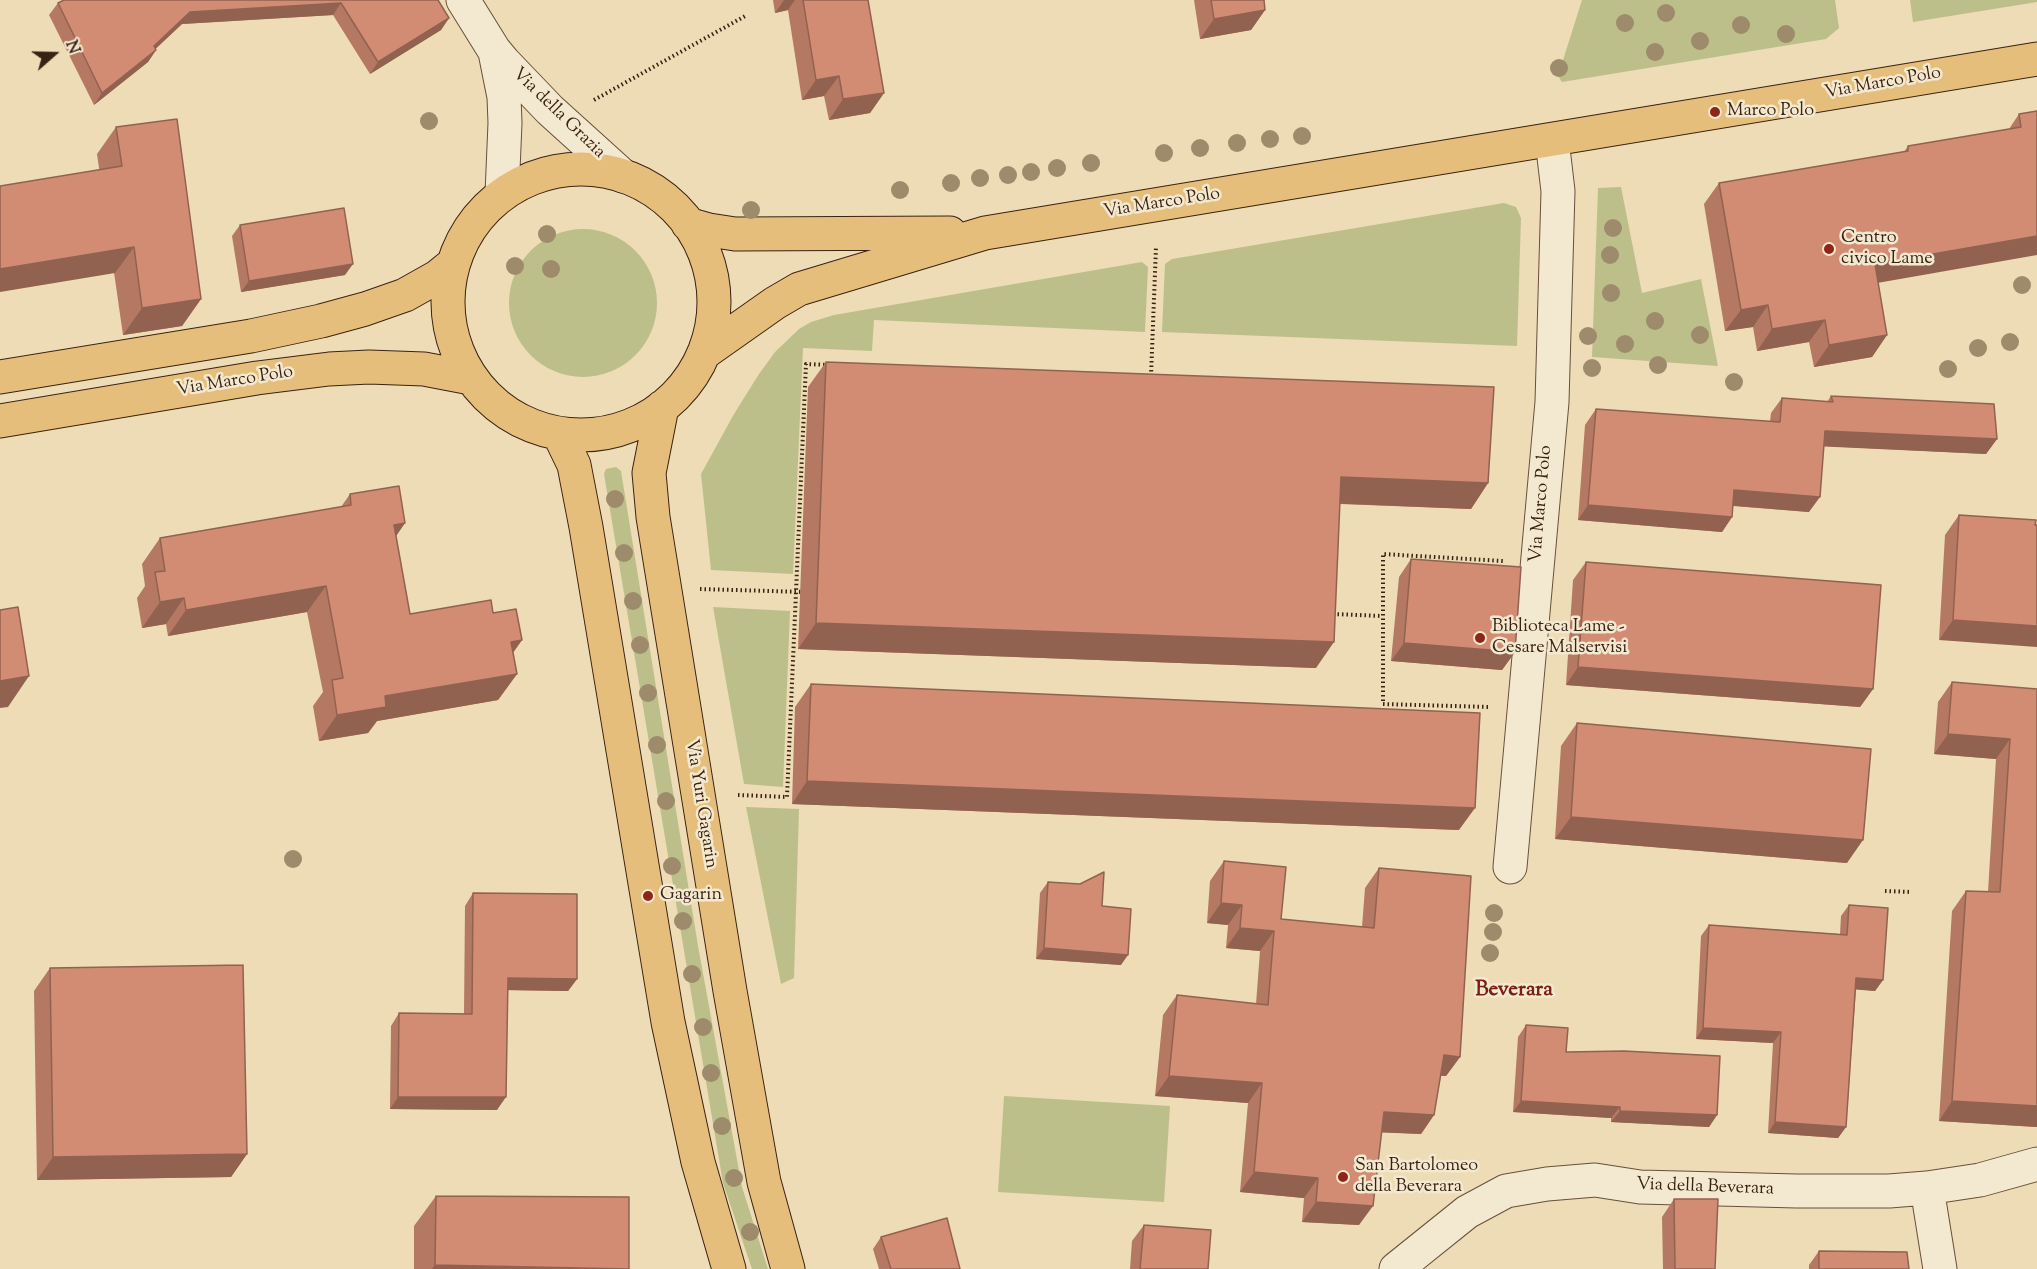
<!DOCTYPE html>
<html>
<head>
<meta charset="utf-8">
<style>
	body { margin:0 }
	#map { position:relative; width:2037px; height:1269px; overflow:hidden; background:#eddcb6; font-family:"Sorts Mill Goudy",serif }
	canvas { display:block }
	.north { position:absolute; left:24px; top:24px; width:60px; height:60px; -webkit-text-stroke:4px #f3e8d0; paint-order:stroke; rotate:70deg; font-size:16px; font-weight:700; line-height:24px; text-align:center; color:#3a2212 }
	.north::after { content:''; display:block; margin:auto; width:21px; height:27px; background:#3a2212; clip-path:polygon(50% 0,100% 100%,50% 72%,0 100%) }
</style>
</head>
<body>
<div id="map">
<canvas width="2037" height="1269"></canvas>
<div class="north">N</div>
</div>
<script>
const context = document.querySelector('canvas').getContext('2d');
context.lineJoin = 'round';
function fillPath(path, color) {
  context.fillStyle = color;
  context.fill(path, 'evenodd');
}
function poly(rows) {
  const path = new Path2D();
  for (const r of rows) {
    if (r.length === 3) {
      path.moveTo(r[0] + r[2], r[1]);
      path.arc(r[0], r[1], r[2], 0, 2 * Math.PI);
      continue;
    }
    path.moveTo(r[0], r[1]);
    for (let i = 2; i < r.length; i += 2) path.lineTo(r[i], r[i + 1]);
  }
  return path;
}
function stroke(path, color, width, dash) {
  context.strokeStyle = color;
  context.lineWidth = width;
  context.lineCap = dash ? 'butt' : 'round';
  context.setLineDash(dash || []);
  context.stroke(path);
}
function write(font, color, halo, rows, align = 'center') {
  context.font = font + ' "Sorts Mill Goudy",serif';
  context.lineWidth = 5;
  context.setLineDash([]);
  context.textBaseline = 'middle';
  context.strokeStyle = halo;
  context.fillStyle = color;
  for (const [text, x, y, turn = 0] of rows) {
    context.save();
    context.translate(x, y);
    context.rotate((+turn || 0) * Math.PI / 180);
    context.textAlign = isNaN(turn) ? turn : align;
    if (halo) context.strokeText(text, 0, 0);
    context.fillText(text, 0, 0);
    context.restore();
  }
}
fillPath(poly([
	[1582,0,1835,0,1839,28,1826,39,1562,82,1558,76],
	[1910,0,2037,0,2037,2,1913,22],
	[1621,187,1642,293,1701,279,1718,366,1592,357,1598,188],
	[1504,203,1516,207,1521,218,1517,346,1162,332,1165,264,1172,259],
	[583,303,74],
	[1142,262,1148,267,1145,332,874,320,872,351,803,348,793,574,711,570,701,474,734,414,759,374,775,352,799,329,811,322,834,315],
	[616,467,621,471,698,946,742,1187,768,1269,752,1269,723,1183,604,474,606,469],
	[713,607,790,611,783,787,744,784],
	[746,807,799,809,794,978,781,984],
	[1004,1096,1170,1106,1164,1202,998,1192]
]), '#bdbf8b');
const minor = poly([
	[463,0,494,50,504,62,550,110,623,176],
	[495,52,504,97,505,123,502,194],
	[1510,867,1552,402,1558,191,1552,140],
	[1927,1188,1940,1269],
	[1396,1269,1467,1212,1506,1191,1547,1184,1595,1180,1640,1187,1797,1191,1889,1191,1927,1188,1980,1180,2037,1164]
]);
const major = poly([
	[581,302,133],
	[688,224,709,230,735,234,950,233],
	[704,353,775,303,799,289,985,233,2037,59],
	[0,377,251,336,321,321,365,309,405,295,437,277,453,264],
	[662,407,649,473,653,517,730,991,764,1182,788,1269],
	[0,421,257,378,329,369,369,367,424,369,471,378],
	[559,434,574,465,586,527,668,1022,698,1162,729,1269]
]);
stroke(minor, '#67503b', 35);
stroke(major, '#3a2212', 35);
stroke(poly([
	[594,100,747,15],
	[1151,376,1156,247],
	[700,589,804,592],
	[1333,614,1382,616],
	[1488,707,1383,704,1383,554,1503,561],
	[738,795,787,797,806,364,829,365],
	[1885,891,1912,892]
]), '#3a2212', 4, [1.5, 3]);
stroke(minor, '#f3e8d0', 33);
stroke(major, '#e6be7b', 33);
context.fillStyle = '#9d8b6c';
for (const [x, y] of [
	[1666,13],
	[1625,23],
	[1741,25],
	[1786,34],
	[1700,41],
	[1655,52],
	[1559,68],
	[429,121],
	[1302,136],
	[1270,139],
	[1237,143],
	[1200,148],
	[1164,153],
	[1091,163],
	[1057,168],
	[1031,172],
	[1008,175],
	[980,178],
	[951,183],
	[900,190],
	[751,210],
	[1613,228],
	[547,234],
	[1610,255],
	[515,266],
	[551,269],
	[2022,285],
	[1611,293],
	[1655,321],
	[1700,335],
	[1588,336],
	[2010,342],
	[1625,344],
	[1978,348],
	[1658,365],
	[1592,368],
	[1948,369],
	[1734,382],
	[615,499],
	[624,553],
	[633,601],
	[640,645],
	[648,693],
	[657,745],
	[666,801],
	[293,859],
	[672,866],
	[1494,913],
	[683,921],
	[1493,932],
	[1490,953],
	[692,974],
	[703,1027],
	[711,1073],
	[722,1126],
	[734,1178],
	[750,1232]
]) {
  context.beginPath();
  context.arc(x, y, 9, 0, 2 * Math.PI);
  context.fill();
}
fillPath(poly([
	[438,0,449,18,441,30,370,74,333,15,182,24,155,49,156,50,148,62,94,105,49,15,58,3],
	[773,0,868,0,884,93,870,113,829,120,824,96,802,100,788,10,775,13],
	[1194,0,1264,0,1265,10,1251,30,1200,39],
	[2037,111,1878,283,1887,335,1872,357,1814,367,1809,342,1757,351,1753,327,1725,331,1704,204,1719,183,1904,152,1908,146,2009,129,2019,114],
	[116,127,201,299,182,326,123,335,97,154],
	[240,225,345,275,241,292,232,236],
	[826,362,1488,483,1471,509,1340,504,1316,668,798,649,808,387],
	[1831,396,1997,439,1986,454,1824,446,1809,512,1733,506,1732,517,1722,532,1578,520,1585,425,1596,409,1770,422,1771,413,1782,398,1827,402],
	[350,494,405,523,396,536,410,614,493,613,522,640,513,653,517,674,498,700,377,721,368,733,319,741,313,706,323,692,307,612,168,636,166,624,142,628,137,598,145,586,142,564,160,538,341,507],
	[1959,515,2035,525,1939,640,1945,535],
	[1411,559,1515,652,1502,670,1391,661,1399,577],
	[1586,562,1873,689,1860,707,1566,685,1573,580],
	[1952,682,2037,689,2037,1127,1939,1121,1952,911,1966,891,1988,892,1996,759,1934,754,1938,702],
	[811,684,1459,830,792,804,795,707],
	[1577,723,1847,863,1555,839,1561,746],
	[1224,861,1281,919,1362,927,1365,888,1379,868,1460,1057,1446,1076,1441,1076,1434,1115,1421,1134,1381,1132,1359,1225,1302,1222,1304,1198,1240,1192,1248,1103,1155,1096,1163,1015,1177,995,1256,1004,1260,951,1226,948,1228,925,1207,923,1210,881],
	[1048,882,1102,906,1121,965,1036,959,1040,893],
	[473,893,577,979,568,991,508,990,497,1110,390,1109,391,1026,399,1013,464,1014,465,906],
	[1849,905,1883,980,1875,991,1856,989,1846,1127,1838,1138,1768,1133,1773,1043,1696,1039,1701,936,1709,925,1840,934,1841,916],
	[50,968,247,1154,231,1177,37,1180,34,991],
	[1526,1025,1566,1052,1717,1115,1709,1127,1611,1122,1611,1118,1513,1112,1518,1037],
	[436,1196,629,1269,414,1269,414,1226],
	[1674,1199,1715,1269,1663,1269,1662,1217],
	[1144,1225,1208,1269,1130,1269,1132,1241],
	[881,1237,960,1269,879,1269,873,1249],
	[1819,1251,1909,1269,1809,1269,1809,1265]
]), '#b47863');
fillPath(poly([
	[784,0,795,0,788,10,775,13],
	[341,3,333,15,182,24,146,58,154,46,190,12],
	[1265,10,1251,30,1200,39,1214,19],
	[449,18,441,30,370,74,378,62],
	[156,50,148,62,94,105,102,93],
	[839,76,824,96,802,100,816,80],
	[884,93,870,113,829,120,843,99],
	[2037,236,2037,255,1860,286,1875,264],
	[134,247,115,273,0,292,0,269],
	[353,264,345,275,241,292,249,281],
	[201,299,182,326,123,335,142,308],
	[1768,305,1753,327,1725,331,1741,310],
	[1825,320,1809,342,1757,351,1772,329],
	[1887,335,1872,357,1814,367,1829,345],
	[1825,431,1997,439,1986,454,1814,446],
	[1341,477,1488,483,1471,509,1324,503],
	[1734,490,1820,497,1809,512,1724,505],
	[1588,505,1732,517,1722,532,1578,520],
	[405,523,387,549,394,525],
	[326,586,307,612,168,636,186,610],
	[184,598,166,624,142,628,160,602],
	[1953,620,2037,626,2037,647,1939,640],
	[816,623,1334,642,1316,668,798,649],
	[522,640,503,666,511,642],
	[1404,643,1515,652,1502,670,1391,661],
	[1578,667,1873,689,1860,707,1566,685],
	[517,674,498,700,377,721,368,733,319,741,337,715,385,696],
	[29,676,8,707,0,708,0,681],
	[1948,734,2010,739,1996,759,1934,754],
	[807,781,1475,808,1459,830,792,804],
	[1571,817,1863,840,1847,863,1555,839],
	[1221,903,1242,905,1228,925,1207,923],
	[1240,928,1274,931,1260,951,1226,948],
	[1044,948,1128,955,1121,965,1036,959],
	[508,978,577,979,568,991,500,990],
	[1856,978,1883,980,1875,991,1849,989],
	[1703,1028,1781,1032,1773,1043,1696,1039],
	[1444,1055,1460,1057,1446,1076,1430,1074],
	[1169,1076,1262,1083,1248,1103,1155,1096],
	[398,1097,506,1097,497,1110,390,1109],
	[1521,1101,1620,1107,1611,1118,1513,1112],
	[1952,1101,2037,1106,2037,1127,1939,1121],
	[1620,1111,1717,1115,1709,1127,1611,1122],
	[1384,1112,1434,1115,1421,1134,1370,1132],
	[1775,1122,1846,1127,1838,1138,1768,1133],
	[247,1154,231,1177,37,1180,53,1157],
	[1254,1172,1318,1178,1304,1198,1240,1192],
	[1316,1202,1373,1206,1359,1225,1302,1222],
	[435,1265,621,1269,432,1269]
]), '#926250');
const building = poly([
	[64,0,438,0,449,18,378,62,341,3,190,12,154,46,156,50,102,93,58,3,64,0],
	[803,0,868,0,884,93,843,99,839,76,816,80,803,0],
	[1211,0,1264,0,1265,10,1214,19,1211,0],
	[2037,111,2037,236,1875,264,1887,335,1829,345,1825,320,1772,329,1768,305,1741,310,1719,183,1908,151,1908,146,2021,127,2019,114,2037,111],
	[177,119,201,299,142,308,134,247,0,269,0,186,122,166,116,127,177,119],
	[344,208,353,264,249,281,240,225,344,208],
	[826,362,1494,387,1488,483,1341,477,1334,642,816,623,826,362],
	[1831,396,1994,404,1997,439,1825,431,1820,497,1734,490,1732,517,1588,505,1596,409,1780,422,1782,398,1833,402,1831,396],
	[399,486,405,523,394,525,410,614,491,600,493,613,516,609,522,640,511,642,517,674,385,696,386,707,337,715,332,680,343,678,326,586,186,610,184,598,160,602,155,572,165,571,160,538,351,505,350,494,399,486],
	[1959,515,2036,520,2035,525,2037,525,2037,626,1953,620,1959,515],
	[1411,559,1521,567,1515,652,1404,643,1411,559],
	[1586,562,1881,585,1873,689,1578,667,1586,562],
	[18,607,29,676,0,681,0,610,18,607],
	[1952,682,2037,689,2037,1106,1952,1101,1966,891,2000,892,2010,739,1948,734,1952,682],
	[811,684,1480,713,1475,808,807,781,811,684],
	[1577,723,1871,749,1863,840,1571,817,1577,723],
	[1224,861,1286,867,1281,919,1374,928,1379,868,1471,876,1460,1057,1444,1055,1434,1115,1384,1112,1373,1206,1316,1202,1318,1178,1254,1172,1262,1083,1169,1076,1177,995,1268,1005,1274,931,1240,928,1242,905,1221,903,1224,861],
	[1104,872,1102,906,1131,909,1128,955,1044,948,1048,882,1080,884,1104,872],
	[473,893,577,894,577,979,508,978,506,1097,398,1097,399,1013,472,1014,473,893],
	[1849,905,1888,908,1883,980,1856,978,1846,1127,1775,1122,1781,1032,1703,1028,1709,925,1847,935,1849,905],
	[243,965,247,1154,53,1157,50,968,243,965],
	[1526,1025,1568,1028,1566,1052,1624,1051,1720,1056,1717,1115,1620,1111,1620,1107,1521,1101,1526,1025],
	[436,1196,629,1197,629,1269,435,1265,436,1196],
	[1674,1199,1718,1199,1715,1269,1675,1269,1674,1199],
	[947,1218,960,1269,891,1269,881,1237,947,1218],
	[1144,1225,1211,1230,1208,1269,1140,1269,1144,1225],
	[1819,1251,1907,1252,1909,1269,1819,1269,1819,1251]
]);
fillPath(building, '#d18c73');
stroke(building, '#926250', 1.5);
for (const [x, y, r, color] of [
	[1715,112,6,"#8f2418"],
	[1829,249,6,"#8f2418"],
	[1480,638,6,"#8f2418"],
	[648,896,6,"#8f2418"],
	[1343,1177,6,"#8f2418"]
]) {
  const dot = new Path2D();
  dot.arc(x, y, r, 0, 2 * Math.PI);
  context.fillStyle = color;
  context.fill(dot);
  stroke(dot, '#f3e8d0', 2);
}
write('18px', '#3a2212', '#f3e8d0', [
	["Via Marco Polo",1883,84,-10],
	["Via della Grazia",558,114,44],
	["Via Marco Polo",1162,204,-9],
	["Via Marco Polo",235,382,-9],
	["Via Marco Polo",1542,504,-85],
	["Via Yuri Gagarin",700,804,81],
	["Via della Beverara",1705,1188,2]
]);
write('18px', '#3a2212', '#f3e8d0', [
	["Marco Polo",1727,112],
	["Centro",1841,239],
	["civico Lame",1841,260],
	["Biblioteca Lame -",1492,628],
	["Cesare Malservisi",1492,649],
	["Gagarin",660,896],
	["San Bartolomeo",1355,1167],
	["della Beverara",1355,1188]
], 'left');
write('bold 21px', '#7a1f14', '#f3e8d0', [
	["Beverara",1514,991]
]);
</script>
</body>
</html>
